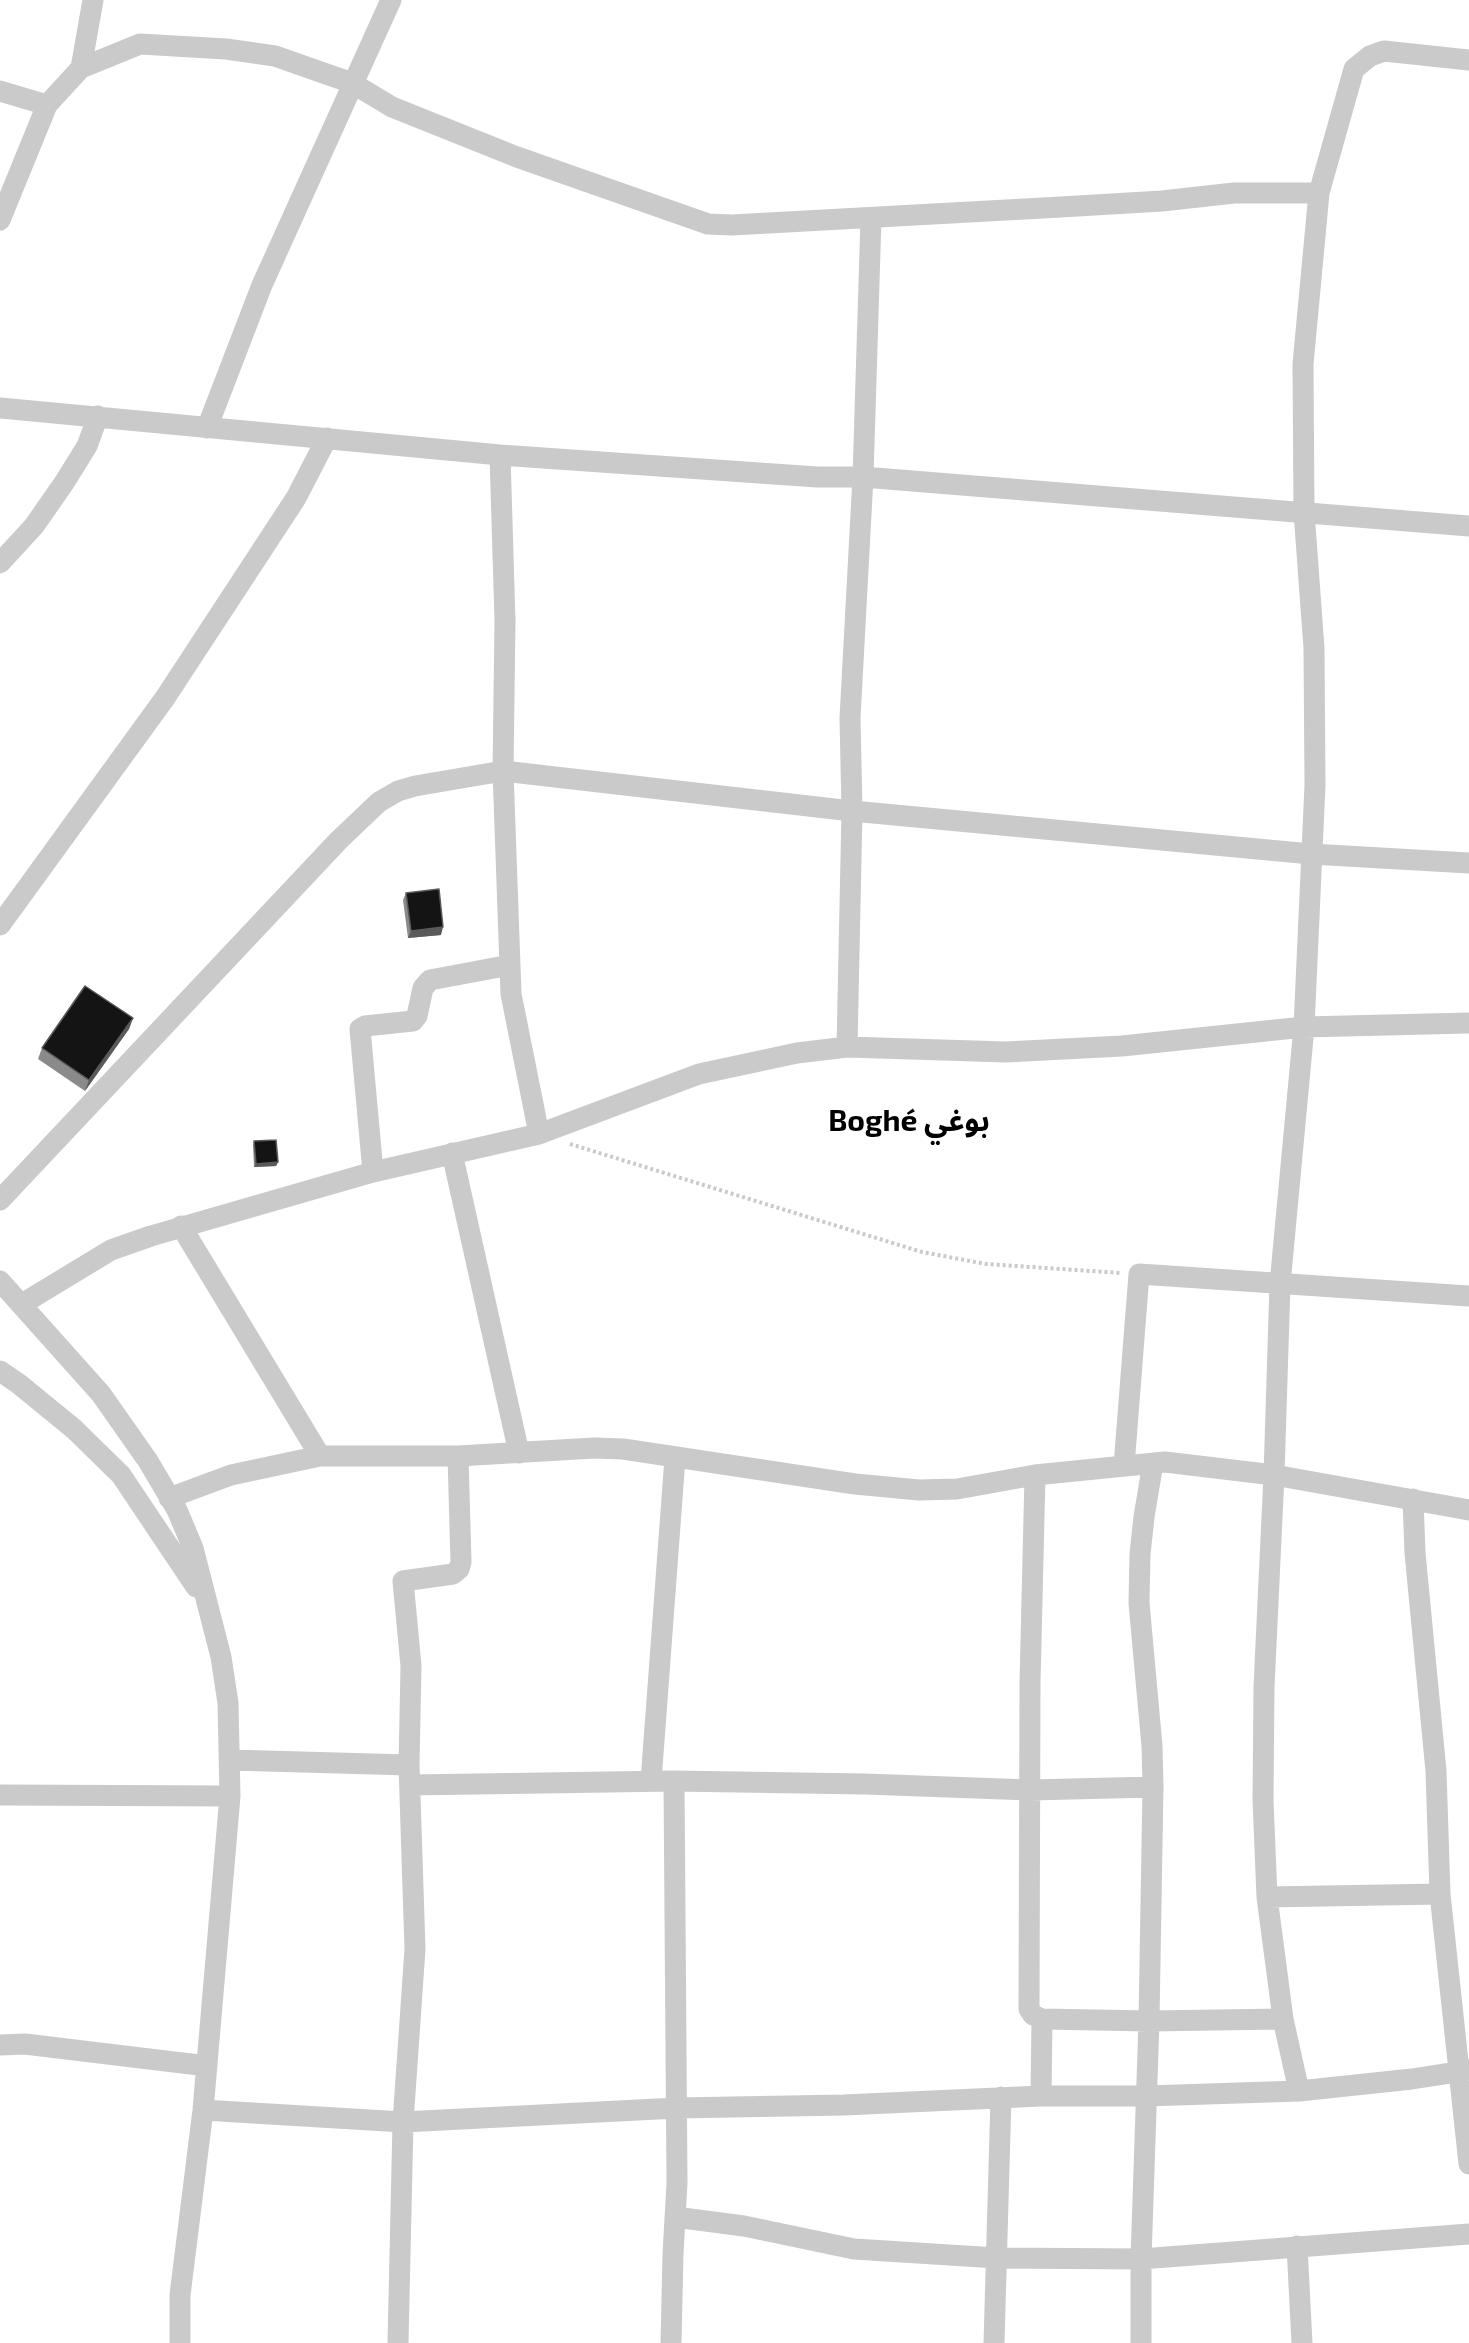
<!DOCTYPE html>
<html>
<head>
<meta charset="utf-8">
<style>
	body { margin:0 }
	canvas { display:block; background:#fff }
</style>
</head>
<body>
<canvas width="1469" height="2343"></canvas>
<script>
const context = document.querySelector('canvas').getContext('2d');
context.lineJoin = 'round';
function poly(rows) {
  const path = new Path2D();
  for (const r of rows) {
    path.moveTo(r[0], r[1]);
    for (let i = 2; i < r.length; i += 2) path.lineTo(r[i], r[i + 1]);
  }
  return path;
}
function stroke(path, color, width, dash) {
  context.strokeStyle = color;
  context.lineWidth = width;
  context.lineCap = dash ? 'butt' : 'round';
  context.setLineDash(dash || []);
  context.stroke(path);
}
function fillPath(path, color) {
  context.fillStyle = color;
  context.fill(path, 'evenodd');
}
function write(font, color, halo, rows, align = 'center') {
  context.font = font + ' "Exo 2","Noto Sans Arabic",sans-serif';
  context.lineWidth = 6;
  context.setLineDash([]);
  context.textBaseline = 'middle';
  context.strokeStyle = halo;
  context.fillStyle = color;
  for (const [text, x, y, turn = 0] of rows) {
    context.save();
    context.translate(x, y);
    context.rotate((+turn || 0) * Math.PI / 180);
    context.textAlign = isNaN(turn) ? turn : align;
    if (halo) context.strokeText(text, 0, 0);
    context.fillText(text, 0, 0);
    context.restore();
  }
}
stroke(poly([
	[570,1144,922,1252,986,1264,1121,1273]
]), '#cacaca', 4, [3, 3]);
stroke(poly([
	[81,68,93,0],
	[0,91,47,105],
	[0,220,47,105,81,68,140,44,226,49,275,56,352,83,392,107,517,157,708,224,732,225,1061,207,1162,201,1234,193,1319,193],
	[0,408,500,455,817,477,863,477,1469,526],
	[207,428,262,285,391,0],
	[500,455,505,621,503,771,511,994,539,1134],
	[0,563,34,526,64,483,87,446,98,416],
	[0,925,165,698,296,498,327,438],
	[847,1047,852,811,850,718,863,477,871,218],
	[452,1153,519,1453],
	[373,1172,360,1029,365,1026,413,1021,417,1016,423,988,430,980,510,965],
	[0,1200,339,840,379,802,398,791,415,786,503,771,852,811,1311,854,1469,863],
	[181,1226,320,1456],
	[0,1281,101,1394,148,1461,177,1510,193,1548,221,1657,228,1703,230,1796,203,2110,180,2295,180,2343],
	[22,1304,111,1250,151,1236,373,1172,539,1134,699,1074,797,1053,847,1047,1006,1052,1122,1046,1304,1027,1469,1023],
	[0,1371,19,1384,74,1429,121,1475,196,1587],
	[1124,1466,1139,1274,1469,1296],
	[1035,1475,1030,1683,1029,2009,1033,2015,1042,2019,1149,2021,1283,2019],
	[169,1498,231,1475,320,1456,458,1456,594,1448,623,1449,855,1484,919,1490,957,1489,1035,1475,1165,1462,1274,1475,1469,1510],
	[1413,1499,1415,1553,1436,1771,1440,1894,1469,2164],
	[230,1760,409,1765],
	[651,1781,675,1458],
	[674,1781,865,1784,1030,1790,1153,1787],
	[410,1785,674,1781,677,2183,673,2254,671,2343],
	[0,1795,230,1796],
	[1267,1897,1440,1894],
	[0,2045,25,2044,207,2066],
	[1299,2091,1283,2019,1267,1897,1263,1800,1264,1687,1274,1475,1280,1284,1304,1027,1315,785,1314,648,1304,512,1303,364,1319,193,1354,69,1370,56,1384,51,1469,60],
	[1041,2096,1042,2019],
	[203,2110,403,2122,677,2108,844,2105,1041,2096,1146,2096,1299,2091,1412,2079,1469,2070],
	[675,2217,744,2226,854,2249,997,2258,1141,2259,1469,2234],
	[1297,2246,1302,2343],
	[398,2343,403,2122,415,1949,409,1765,411,1666,403,1581,453,1574,459,1569,461,1562,458,1456],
	[994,2343,1001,2097],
	[1141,2343,1141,2259,1149,2021,1153,1787,1152,1746,1139,1603,1140,1554,1144,1517,1153,1463]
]), '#cacaca', 21);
fillPath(poly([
	[406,893,441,935,408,938,403,900],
	[133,1018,129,1029,85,1091,38,1059,42,1048],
	[254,1141,278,1162,276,1166,254,1167,253,1145]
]), '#8a8a8a');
fillPath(poly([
	[443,927,441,935,408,938,411,931],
	[133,1018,129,1029,85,1091,89,1080],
	[278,1162,276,1166,254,1167,256,1164]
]), '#5a5a5a');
const building = poly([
	[439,889,443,927,411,931,406,893,439,889],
	[85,986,133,1018,89,1080,42,1048,85,986],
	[276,1140,278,1162,256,1164,254,1141,276,1140]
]);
fillPath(building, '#141414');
stroke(building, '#5a5a5a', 1.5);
write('bold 30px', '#000', '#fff', [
	["Boghé بوغي",909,1121]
]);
</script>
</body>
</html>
